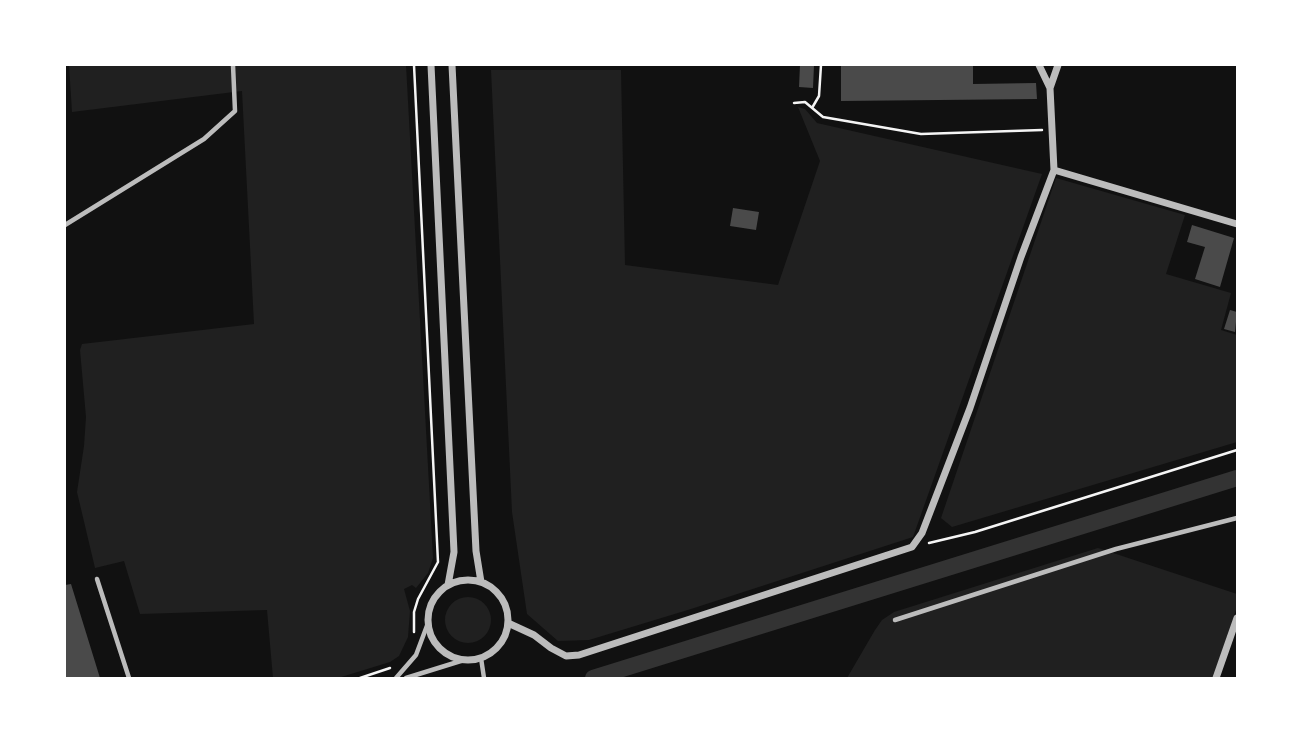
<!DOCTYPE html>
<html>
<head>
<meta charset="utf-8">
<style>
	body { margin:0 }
	#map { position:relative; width:1302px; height:743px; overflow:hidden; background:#111; font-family:Manrope,sans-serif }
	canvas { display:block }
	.frame { position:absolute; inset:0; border:66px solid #fff; pointer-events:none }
</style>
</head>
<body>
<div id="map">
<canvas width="1302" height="743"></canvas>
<div class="frame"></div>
</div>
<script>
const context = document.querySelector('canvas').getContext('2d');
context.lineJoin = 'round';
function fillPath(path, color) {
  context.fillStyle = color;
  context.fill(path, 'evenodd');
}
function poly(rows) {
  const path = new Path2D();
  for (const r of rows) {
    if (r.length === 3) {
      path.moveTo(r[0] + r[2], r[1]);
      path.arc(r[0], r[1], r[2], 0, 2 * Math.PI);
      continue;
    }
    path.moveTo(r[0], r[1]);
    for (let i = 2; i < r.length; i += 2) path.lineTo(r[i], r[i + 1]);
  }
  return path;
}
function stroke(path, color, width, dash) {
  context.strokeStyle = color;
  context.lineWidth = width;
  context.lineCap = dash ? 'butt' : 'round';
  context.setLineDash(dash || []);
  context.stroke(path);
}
fillPath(poly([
	[69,65,406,65,433,558,428,573,416,588,412,585,404,589,410,611,408,637,399,656,390,662,338,678,273,678,267,610,140,614,124,561,95,568,77,492,84,446,86,417,80,350,82,344,254,324,242,91,72,112],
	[491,70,621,70,625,265,778,285,820,161,798,107,805,109,817,123,1042,174,913,537,691,609,589,640,558,641,527,614,512,512],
	[1056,178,1185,215,1166,274,1231,293,1221,330,1237,335,1237,442,952,527,941,518],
	[1098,548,1237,594,1237,607,1213,678,847,678,875,630,882,620,894,612],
	[468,620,23]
]), '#202020');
stroke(poly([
	[593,678,1237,478]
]), '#333', 16);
fillPath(poly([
	[800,65,814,65,813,88,799,87],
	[841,65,973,65,973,84,1036,83,1037,99,841,101],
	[733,208,759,212,756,230,730,226],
	[1192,225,1234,238,1220,287,1195,279,1205,247,1187,242],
	[1230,310,1237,312,1235,332,1224,329],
	[71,584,100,678,65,678,65,585]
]), '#4a4a4a');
stroke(poly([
	[794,103,805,102,823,117,921,134,1042,130],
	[812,108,819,96,821,65],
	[929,543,975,532,1237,450],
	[414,632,414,612,418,599,438,562,414,65],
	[360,678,390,668]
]), '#f5f5f5', 2.5);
stroke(poly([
	[65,225,204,139,235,111,233,65],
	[97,579,129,678],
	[895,620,1116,549,1237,518],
	[481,658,484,678],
	[396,678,416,655,428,623],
	[406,678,464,660]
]), '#bcbcbc', 4.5);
stroke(poly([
	[431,65,454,552,448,585],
	[452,65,476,551,481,582],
	[1039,65,1050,88],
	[1054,170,1237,224],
	[468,620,40],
	[508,623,534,635,551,648,566,656,579,655,912,547,922,533,970,408,1021,257,1054,170,1050,88,1058,65],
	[1216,678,1237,618]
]), '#bcbcbc', 7);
</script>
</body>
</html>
